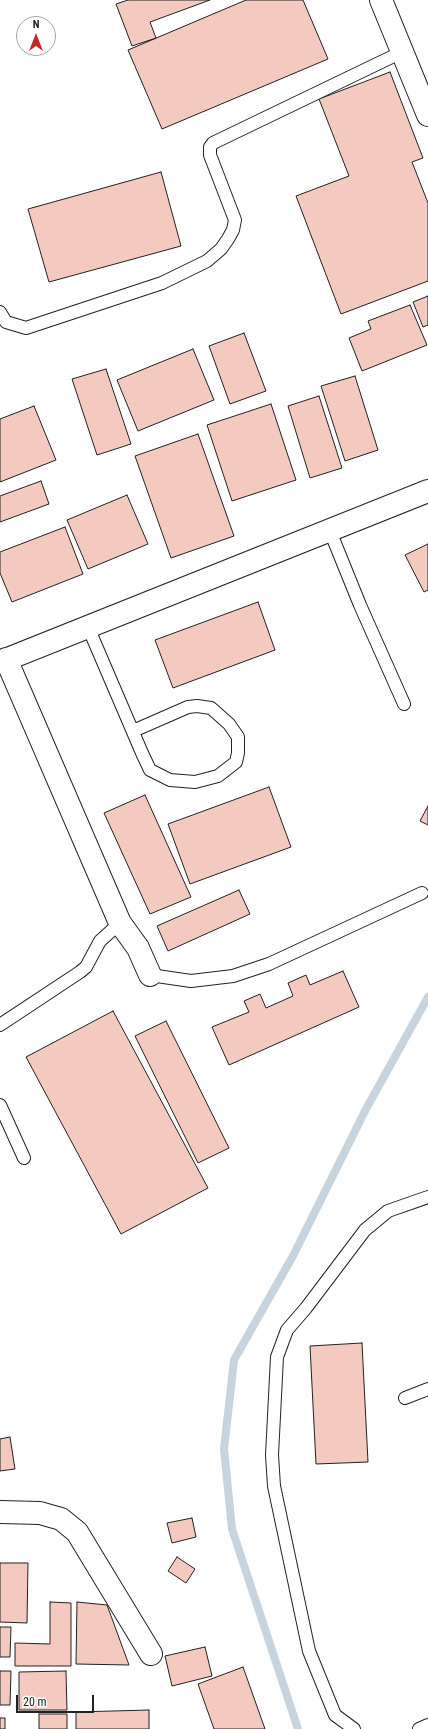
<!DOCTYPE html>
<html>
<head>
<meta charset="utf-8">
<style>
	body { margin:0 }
	#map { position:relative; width:428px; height:1729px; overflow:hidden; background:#fff; font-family:"Roboto Condensed",sans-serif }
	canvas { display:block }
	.north { position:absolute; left:16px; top:16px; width:40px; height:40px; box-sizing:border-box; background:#fff; border:1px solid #a7a7a7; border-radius:50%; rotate:0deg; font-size:11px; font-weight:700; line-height:16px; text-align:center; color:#222 }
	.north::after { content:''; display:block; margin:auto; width:14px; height:18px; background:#c62828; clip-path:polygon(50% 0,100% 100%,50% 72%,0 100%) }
	.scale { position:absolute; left:16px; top:1695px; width:78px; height:18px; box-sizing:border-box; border:2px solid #222; border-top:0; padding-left:5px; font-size:12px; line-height:14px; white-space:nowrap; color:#222; -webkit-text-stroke:3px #fff; paint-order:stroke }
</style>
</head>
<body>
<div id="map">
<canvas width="428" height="1729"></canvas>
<div class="north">N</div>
<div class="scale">20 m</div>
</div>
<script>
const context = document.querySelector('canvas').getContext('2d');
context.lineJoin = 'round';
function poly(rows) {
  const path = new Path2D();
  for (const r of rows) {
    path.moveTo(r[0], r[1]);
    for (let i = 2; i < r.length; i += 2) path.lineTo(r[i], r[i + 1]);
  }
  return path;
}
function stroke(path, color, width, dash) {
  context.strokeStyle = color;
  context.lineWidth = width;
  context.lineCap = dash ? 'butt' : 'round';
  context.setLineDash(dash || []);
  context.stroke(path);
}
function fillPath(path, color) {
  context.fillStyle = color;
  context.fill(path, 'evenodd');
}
stroke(poly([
	[298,1729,232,1529,224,1449,234,1360,294,1254,366,1109,428,997]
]), '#c7d3dd', 8);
const building = poly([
	[128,0,210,0,150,22,156,38,132,46,116,4,128,0],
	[246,0,303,0,328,59,162,129,128,50,246,0],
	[390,72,423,158,412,162,428,203,428,281,341,314,296,196,349,176,319,99,390,72],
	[161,172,181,246,49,282,28,209,161,172],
	[428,296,428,325,423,327,413,302,428,296],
	[410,305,427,345,362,371,349,338,371,329,368,321,410,305],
	[244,333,266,391,230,404,209,346,244,333],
	[193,349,214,400,138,431,117,380,193,349],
	[106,369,131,444,97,455,72,379,106,369],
	[355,376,378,450,345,461,321,386,355,376],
	[319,396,342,468,310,478,288,406,319,396],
	[271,404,296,480,232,501,207,425,271,404],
	[34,406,56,460,0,482,0,419,34,406],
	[198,434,234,536,171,558,135,456,198,434],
	[41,481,49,504,0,522,0,496,41,481],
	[127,495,148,544,88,569,67,520,127,495],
	[65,527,83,574,12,602,0,573,0,552,65,527],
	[428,544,428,590,424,592,405,555,428,544],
	[258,602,275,650,173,688,155,640,258,602],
	[269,787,291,847,190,884,168,824,269,787],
	[145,795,191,897,150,914,104,813,145,795],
	[428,806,428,825,420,821,428,806],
	[239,890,250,914,168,951,157,926,239,890],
	[343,971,359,1007,229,1065,212,1027,249,1012,244,1001,260,994,266,1008,293,996,288,983,306,975,310,985,343,971],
	[113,1011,208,1188,121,1234,26,1057,113,1011],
	[166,1021,229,1148,198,1163,135,1036,166,1021],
	[362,1343,368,1462,316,1464,310,1346,362,1343],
	[10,1437,15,1469,0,1471,0,1439,10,1437],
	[192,1518,196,1537,172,1543,167,1523,192,1518],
	[177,1557,195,1569,186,1583,168,1571,177,1557],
	[0,1563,28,1563,27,1623,0,1622,0,1563],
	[50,1602,71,1603,71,1666,15,1666,15,1643,50,1644,50,1602],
	[77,1602,107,1605,129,1665,76,1664,77,1602],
	[0,1627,11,1627,10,1657,0,1657,0,1627],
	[205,1647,212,1676,172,1686,165,1656,205,1647],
	[243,1667,265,1729,214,1729,198,1684,243,1667],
	[0,1671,11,1671,10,1705,0,1705,0,1671],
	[66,1671,67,1710,19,1710,19,1672,66,1671],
	[149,1710,149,1729,76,1729,76,1712,149,1710],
	[39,1714,67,1714,67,1729,39,1729,39,1714],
	[0,1718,5,1718,5,1729,0,1729,0,1718]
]);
fillPath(building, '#f3c9c0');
stroke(building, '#222', 1);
const service = poly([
	[0,312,6,322,26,328,162,283,207,261,221,249,228,239,233,230,235,220,210,155,210,147,213,143,402,52],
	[330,531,360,605,404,704],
	[88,627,142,753,150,770,170,780,195,782,218,776,236,762,238,753,238,737,229,724,211,708,197,706,188,707,133,731],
	[150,975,191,981,233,976,269,964,422,893],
	[0,1025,80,972,86,967,100,941,120,923],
	[0,1105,24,1158],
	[405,1398,428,1389],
	[354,1729,335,1715,309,1651,274,1486,272,1455,277,1357,287,1330,306,1308,365,1230,388,1211,428,1197],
	[419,1729,428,1725]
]);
const minor = poly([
	[381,0,428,115],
	[6,659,120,923,138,948,150,975],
	[0,662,428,491],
	[0,1512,40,1513,61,1519,77,1532,151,1654]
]);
stroke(service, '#222', 14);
stroke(minor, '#222', 24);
stroke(service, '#fff', 12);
stroke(minor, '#fff', 22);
</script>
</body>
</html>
